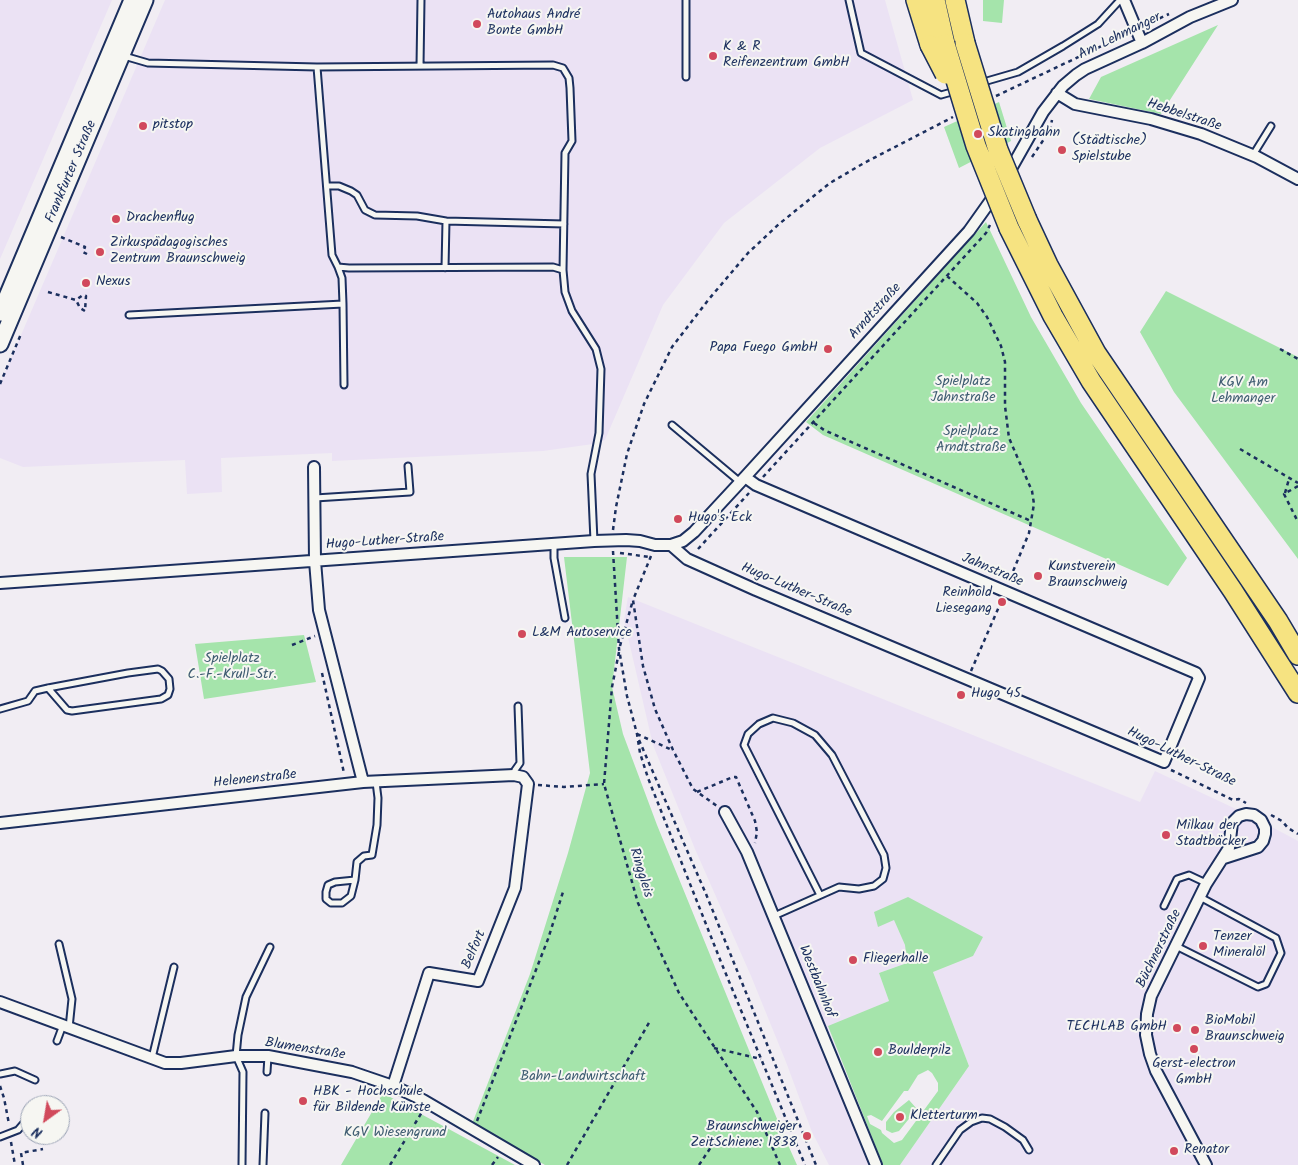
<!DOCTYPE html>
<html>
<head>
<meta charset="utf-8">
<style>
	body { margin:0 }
	#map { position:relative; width:1298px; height:1165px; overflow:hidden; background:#f1edf3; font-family:Kalam,sans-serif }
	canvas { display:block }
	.north { position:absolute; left:20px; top:1095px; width:50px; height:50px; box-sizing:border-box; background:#f6f6f2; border:1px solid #9ea6b7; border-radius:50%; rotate:212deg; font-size:14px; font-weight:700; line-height:20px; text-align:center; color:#1b2f5e }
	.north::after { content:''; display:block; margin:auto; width:18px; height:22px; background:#d1495b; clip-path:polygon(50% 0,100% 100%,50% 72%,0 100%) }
</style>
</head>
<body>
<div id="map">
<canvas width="1298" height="1165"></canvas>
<div class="north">N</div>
</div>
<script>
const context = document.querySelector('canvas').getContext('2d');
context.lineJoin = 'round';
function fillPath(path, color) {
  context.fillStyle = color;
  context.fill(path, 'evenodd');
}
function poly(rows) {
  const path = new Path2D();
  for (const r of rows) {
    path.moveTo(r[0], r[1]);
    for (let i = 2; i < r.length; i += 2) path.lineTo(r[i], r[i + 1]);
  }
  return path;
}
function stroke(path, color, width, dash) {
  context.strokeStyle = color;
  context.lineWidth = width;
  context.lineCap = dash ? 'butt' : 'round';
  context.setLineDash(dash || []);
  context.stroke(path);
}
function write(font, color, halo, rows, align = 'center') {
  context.font = font + ' Kalam,sans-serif';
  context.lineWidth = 4;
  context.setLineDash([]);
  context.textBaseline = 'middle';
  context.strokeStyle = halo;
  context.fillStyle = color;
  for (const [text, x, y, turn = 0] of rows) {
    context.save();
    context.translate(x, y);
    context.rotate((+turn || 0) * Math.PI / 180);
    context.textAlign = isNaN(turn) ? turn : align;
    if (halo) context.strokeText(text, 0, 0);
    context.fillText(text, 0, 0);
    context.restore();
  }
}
fillPath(poly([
	[0,0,112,0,0,259],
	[165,0,885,0,913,100,820,148,724,223,663,305,605,440,593,444,543,451,332,461,332,453,221,458,222,492,187,494,185,460,23,467,0,458,0,384],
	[628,597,1140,802,1155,771,1253,817,1298,841,1298,1165,900,1165,969,1066,933,972,973,956,894,919,905,945,907,963,879,973,889,1001,828,1027,883,1165,829,1165,812,1132,786,1062,751,976,695,849,653,745,624,620]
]), '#ebe2f4');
fillPath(poly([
	[983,0,1004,0,1002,23,983,21],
	[1218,25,1161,114,1089,99,1101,77],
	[999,102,1011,141,959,168,944,127],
	[986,222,1031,317,1081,403,1187,558,1168,586,823,435,806,422],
	[1166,291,1298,357,1298,559,1174,392,1140,332],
	[564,557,627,557,612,687,623,734,657,825,784,1136,797,1165,545,1165,472,1124,530,974,568,853,590,773],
	[304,635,316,682,204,699,195,644],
	[908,897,983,937,973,956,933,972,969,1066,900,1165,883,1165,828,1026,889,1001,879,973,907,963,905,945,894,920,878,927,874,912],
	[928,1070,932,1073,938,1083,938,1091,902,1140,894,1143,882,1133,881,1130,870,1124,867,1116,871,1115,882,1121,904,1091,908,1091,918,1075],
	[383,1093,421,1114,515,1165,341,1165],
	[909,1100,917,1109,899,1131,892,1133,886,1130,886,1122,894,1112]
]), '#a5e4ab');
const service = poly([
	[849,0,861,53,941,95,955,91],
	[124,56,148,63,317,67,553,65,563,68,569,78,570,88,572,141,565,153,563,270,565,292,572,311,596,349,601,369,599,433,591,474,594,541],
	[420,66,421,0],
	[317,67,332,255,338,267,349,268,553,267,563,270],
	[686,77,686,0],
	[980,83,1018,72,1063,46,1098,24,1120,0],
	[1253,155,1271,126],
	[327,186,339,186,351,191,357,195,365,210,375,215,417,216,446,221],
	[338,267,342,278,343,304,344,385],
	[445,268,446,221,564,224],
	[129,315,343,304],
	[672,425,740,482],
	[315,498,410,492,408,466],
	[554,544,554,558,565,618],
	[0,709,28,701,35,691,48,688,128,673,158,669,162,671,169,679,170,689,168,695,161,699,72,711,67,710,48,688],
	[514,775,515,770,520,763,518,706],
	[355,880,335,882,328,885,326,892,326,899,331,903,342,903,351,896,355,880,357,862,364,856,372,855,377,825,378,798,376,782],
	[1164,906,1177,879,1189,875,1206,883],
	[774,916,839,887,859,889,874,886,883,879,886,868,884,855,832,755,815,735,793,723,773,718,759,724,748,734,744,745,820,895],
	[59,944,72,999,69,1028],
	[1176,946,1258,987,1266,984,1281,953,1276,938,1200,897],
	[57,1041,63,1025],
	[152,1058,174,967],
	[267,1072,268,1056],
	[0,1074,15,1071,35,1080],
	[0,1137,18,1130,30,1116],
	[242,1165,243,1072,236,1056,238,1035,246,997,270,947],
	[263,1165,265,1113],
	[936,1165,960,1130,971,1122,982,1118,990,1119,1005,1127,1023,1140,1029,1150]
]);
const minor = poly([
	[1124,0,1142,43],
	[1057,93,1075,104,1151,119,1201,134,1257,157,1298,179],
	[1008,174,1043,112,1063,86,1076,75,1085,69,1142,43,1190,17,1232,0],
	[314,467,315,561,319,610,363,782],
	[671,545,687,559,756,590,1164,762,1199,678,1196,673,756,485,745,477],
	[0,583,594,541,626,540,640,541,655,545,671,545,683,541,694,532,745,477,969,231,996,193],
	[725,812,747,852,876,1165],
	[0,823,363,782,514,775,523,777,528,784,515,888,478,981,429,973,393,1086],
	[0,1002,165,1063,181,1063,236,1056,268,1056,352,1072,393,1086,423,1100,534,1165],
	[1206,1165,1156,1071,1150,1054,1146,1035,1147,1014,1151,996,1206,884,1229,848,1232,823,1239,816,1246,814,1254,815,1261,820,1265,828,1265,834,1263,841,1258,847,1224,858]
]);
const secondary = poly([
	[0,313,132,0],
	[0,344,145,0]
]);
const motorway = poly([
	[916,0,930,45],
	[935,0,945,44],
	[955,0,965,43],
	[1027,220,1048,265,1096,353,1278,621,1298,655],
	[1009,228,1053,316,1091,381,1233,591,1298,693]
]);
stroke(service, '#1b2f5e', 9);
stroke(minor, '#1b2f5e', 14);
stroke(secondary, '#1b2f5e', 19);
stroke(motorway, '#1b2f5e', 22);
stroke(poly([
	[1145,25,1169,14],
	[996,96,1127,34],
	[1032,157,1050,130,1052,120],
	[61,237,85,247,83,252,87,254],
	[947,276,977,303,987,317,1001,346,1005,362,1005,406,1009,438,1032,491,1034,504,1029,533,1009,581],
	[48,292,76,300,83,295,86,296,85,311,80,308,76,300],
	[1280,349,1298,359],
	[0,384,21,334],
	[814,423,824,430,1031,521],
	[1240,449,1298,483],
	[763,477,986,233,990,225],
	[1298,486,1284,494,1298,522],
	[1285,493,1289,479],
	[613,530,616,507,627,454,644,404,672,347,709,299,748,253,779,224,830,183,864,163,953,117],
	[698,549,749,493],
	[613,551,619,649,627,696,637,734,640,753,648,778,721,962,805,1165],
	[620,553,650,557],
	[651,556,633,600,643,666,655,709,673,750,693,789,717,806],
	[292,645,315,636],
	[620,646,633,600],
	[619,652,612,687,604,784,638,903,679,993,757,1112,780,1165],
	[971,671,1001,602],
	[322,673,344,773],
	[637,734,672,750],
	[639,740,706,894,816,1165],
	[1171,770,1233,800,1239,799,1246,803],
	[538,785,564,787,604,784],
	[697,792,733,777,736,777,755,821,757,832,755,843],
	[1271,815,1282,821,1288,828,1298,834],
	[714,1048,761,1059],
	[0,1086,4,1098,9,1124],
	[477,1121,548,939,563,892],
	[11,1142,15,1165],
	[23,1165,21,1153,43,1149],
	[390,1165,422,1112],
	[492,1165,498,1157],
	[567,1165,650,1021],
	[699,1165,717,1138]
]), '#1b2f5e', 2.5, [4, 4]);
stroke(service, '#f6f6f2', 5);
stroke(minor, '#f6f6f2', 10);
stroke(secondary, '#f6f6f2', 15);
stroke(motorway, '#f6e381', 19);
const motorwayBridge = poly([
	[965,43,998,150,1027,220],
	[945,44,976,146,1009,228],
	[930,45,945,74]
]);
stroke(motorwayBridge, '#1b2f5e', 22, []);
stroke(motorwayBridge, '#f6e381', 19);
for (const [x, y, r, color] of [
	[477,24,5,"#d1495b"],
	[713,56,5,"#d1495b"],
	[143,126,5,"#d1495b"],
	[978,134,5,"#d1495b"],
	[1062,150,5,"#d1495b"],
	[116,219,5,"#d1495b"],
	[100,252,5,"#d1495b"],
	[86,283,5,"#d1495b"],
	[828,349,5,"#d1495b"],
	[678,519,5,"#d1495b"],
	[1038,576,5,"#d1495b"],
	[1002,602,5,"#d1495b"],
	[522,634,5,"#d1495b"],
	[961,695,5,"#d1495b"],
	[1166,835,5,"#d1495b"],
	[1203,946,5,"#d1495b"],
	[853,960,5,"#d1495b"],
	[1177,1028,5,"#d1495b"],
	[1195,1030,5,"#d1495b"],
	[1194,1049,5,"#d1495b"],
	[878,1052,5,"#d1495b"],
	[303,1101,5,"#d1495b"],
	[900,1117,5,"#d1495b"],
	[807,1136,5,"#d1495b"],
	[1174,1151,5,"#d1495b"]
]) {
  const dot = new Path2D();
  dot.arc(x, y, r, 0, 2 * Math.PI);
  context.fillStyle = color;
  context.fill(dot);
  stroke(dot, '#f6f6f2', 2);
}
write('14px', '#1b2f5e', '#f6f6f2', [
	["Autohaus André",487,16],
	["Bonte GmbH",487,32],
	["K & R",723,48],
	["Reifenzentrum GmbH",723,64],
	["pitstop",153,126],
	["Skatingbahn",988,134],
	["(Städtische)",1072,142],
	["Spielstube",1072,158],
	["Drachenflug",126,219],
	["Zirkuspädagogisches",110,244],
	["Zentrum Braunschweig",110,260],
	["Nexus",96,283],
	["Papa Fuego GmbH",818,349,"right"],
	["Hugo's Eck",688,519],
	["Kunstverein",1048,568],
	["Braunschweig",1048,584],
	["Reinhold",992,594,"right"],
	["Liesegang",992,610,"right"],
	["L&M Autoservice",532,634],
	["Hugo 45",971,695],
	["Milkau der",1176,827],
	["Stadtbäcker",1176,843],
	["Tenzer",1213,938],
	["Mineralöl",1213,954],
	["Fliegerhalle",863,960],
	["BioMobil",1205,1022],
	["Braunschweig",1205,1038],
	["TECHLAB GmbH",1167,1028,"right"],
	["Boulderpilz",888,1052],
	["Gerst-electron",1194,1065,"center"],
	["GmbH",1194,1081,"center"],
	["HBK - Hochschule",313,1093],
	["für Bildende Künste",313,1109],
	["Kletterturm",910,1117],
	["Braunschweiger",797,1128,"right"],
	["ZeitSchiene: 1838",797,1144,"right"],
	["Renator",1184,1151]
], 'left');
write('14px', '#1b2f5e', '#f6f6f2', [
	["Am Lehmanger",1120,37,-26],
	["Hebbelstraße",1184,116,18],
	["Frankfurter Straße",72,172,-67],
	["Arndtstraße",876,312,-48],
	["Hugo-Luther-Straße",385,542,-4],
	["Jahnstraße",992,571,23],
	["Hugo-Luther-Straße",796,591,23],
	["Hugo-Luther-Straße",1181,758,26],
	["Helenenstraße",255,780,-6],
	["Ringgleis",640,873,73],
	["Büchnerstraße",1160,949,-64],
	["Belfort",475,950,-67],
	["Westbahnhof",816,982,68],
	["Blumenstraße",305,1050,9]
]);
write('14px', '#3e5c71', '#f6f6f2', [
	["Spielplatz",963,383],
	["Jahnstraße",963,399],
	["KGV Am",1243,384],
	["Lehmanger",1243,400],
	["Spielplatz",971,433],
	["Arndtstraße",971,449],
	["Spielplatz",232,660],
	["C.-F.-Krull-Str.",232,676],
	["Bahn-Landwirtschaft",583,1078],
	["KGV Wiesengrund",395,1134]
]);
</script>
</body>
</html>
